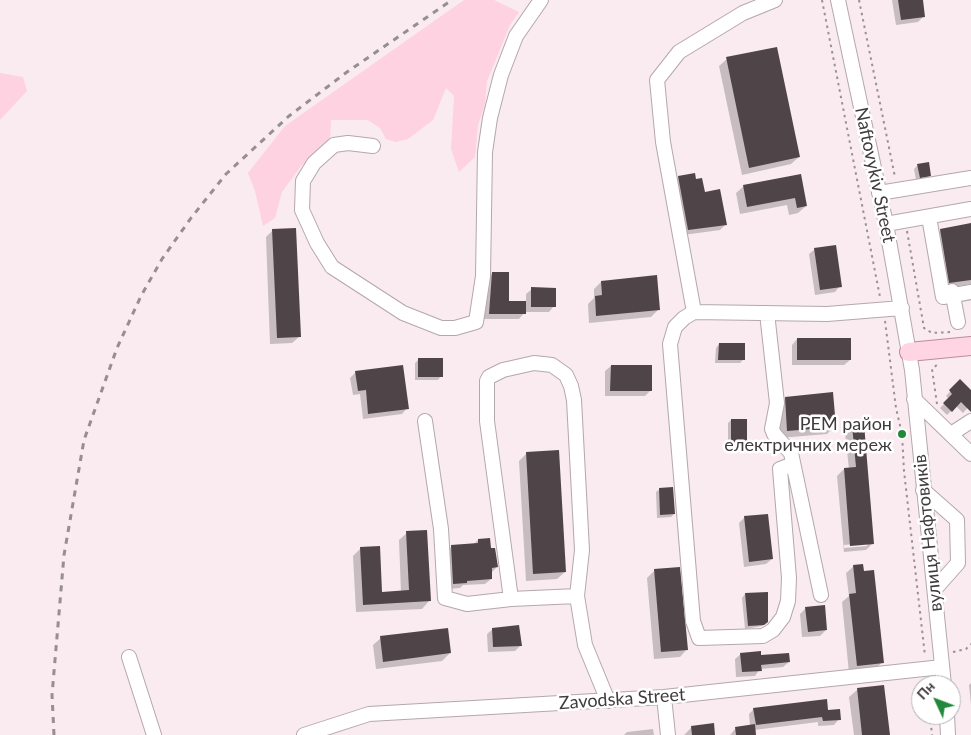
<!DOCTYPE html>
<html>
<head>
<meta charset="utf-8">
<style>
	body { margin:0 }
	#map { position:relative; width:971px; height:735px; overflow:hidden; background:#f9ebef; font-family:Lato,sans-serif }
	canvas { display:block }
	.north { position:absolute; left:911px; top:675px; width:50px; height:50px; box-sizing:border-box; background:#fff; border:1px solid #b3b1b1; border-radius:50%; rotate:313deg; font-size:14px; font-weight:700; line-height:20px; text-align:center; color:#403b3d }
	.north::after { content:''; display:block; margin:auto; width:18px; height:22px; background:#22883c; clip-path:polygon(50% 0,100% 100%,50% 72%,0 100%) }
</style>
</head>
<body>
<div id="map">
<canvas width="971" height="735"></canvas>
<div class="north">Пн</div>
</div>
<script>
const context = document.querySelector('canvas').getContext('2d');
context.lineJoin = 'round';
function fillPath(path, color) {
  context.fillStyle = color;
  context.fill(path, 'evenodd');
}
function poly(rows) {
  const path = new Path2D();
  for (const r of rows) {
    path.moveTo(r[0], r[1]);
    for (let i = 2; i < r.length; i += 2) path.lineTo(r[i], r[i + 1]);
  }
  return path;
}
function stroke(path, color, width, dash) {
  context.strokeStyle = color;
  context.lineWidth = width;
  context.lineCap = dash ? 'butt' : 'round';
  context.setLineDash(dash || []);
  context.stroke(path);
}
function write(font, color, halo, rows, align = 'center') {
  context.font = font + ' Lato,sans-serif';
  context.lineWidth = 5;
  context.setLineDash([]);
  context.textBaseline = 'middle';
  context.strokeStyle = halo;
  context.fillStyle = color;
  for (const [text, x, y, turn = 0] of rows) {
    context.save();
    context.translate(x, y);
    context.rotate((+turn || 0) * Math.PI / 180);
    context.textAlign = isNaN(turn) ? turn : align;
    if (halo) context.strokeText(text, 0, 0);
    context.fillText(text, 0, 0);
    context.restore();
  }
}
fillPath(poly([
	[464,0,494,0,519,12,510,25,487,81,485,104,478,125,475,157,459,172,451,149,454,96,446,88,433,120,408,139,396,142,386,139,380,128,368,120,331,120,330,140,301,166,282,192,275,218,263,226,255,191,248,173,285,126],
	[0,73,23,77,27,91,0,120]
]), '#fed2e0');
fillPath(poly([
	[892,0,921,0,924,16,918,22,896,25],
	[727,59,799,157,791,164,742,175,719,66],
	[918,165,930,175,927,179,916,180,914,169],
	[800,175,806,206,798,213,789,215,787,205,740,214,736,193,744,186],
	[679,177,704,193,725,225,720,230,683,235,673,183],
	[971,225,971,284,943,289,934,237,941,230],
	[273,230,299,337,292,343,270,344,266,237],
	[815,249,840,286,835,292,815,295,809,254],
	[492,274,508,302,526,302,526,294,532,289,554,306,549,312,525,312,519,319,484,319,487,279],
	[601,282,659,309,651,317,589,323,588,304,594,298,594,289],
	[797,339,850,360,844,365,792,365,792,345],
	[719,344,743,360,740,363,715,363,716,348],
	[419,359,441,376,438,380,415,380,415,363],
	[611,366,651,390,645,396,605,396,605,371],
	[356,372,407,408,402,414,363,419,360,394,353,395,350,378],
	[960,381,971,404,963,413,956,406,947,415,940,408,949,399,946,396],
	[786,398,835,426,827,434,779,438,778,405],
	[731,420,746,444,742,447,728,447,728,423],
	[852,426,873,543,866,550,844,552,837,476,844,469,849,469,845,433],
	[867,543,867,546,844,548,844,545],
	[527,453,565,572,557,579,526,581,519,461],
	[660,489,674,514,671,517,657,518,656,492],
	[745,517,772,559,766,564,744,567,739,523],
	[407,533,429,601,422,609,356,612,353,556,361,548,381,593,401,592,399,540],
	[478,540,490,549,497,567,491,573,491,579,485,584,463,585,460,588,448,589,446,552,451,547,473,545],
	[854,566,882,662,875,670,849,673,842,602,849,596,846,573],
	[654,571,687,649,680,657,654,659,647,578],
	[745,594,766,623,762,626,745,629,742,598],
	[806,608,826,630,820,636,802,637,800,614],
	[493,629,521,645,515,651,488,652,487,634],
	[381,638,450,653,442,661,376,669,373,645],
	[741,654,760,657,789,662,783,667,760,669,755,676,736,677,735,659],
	[971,683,971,704,969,685],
	[883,686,888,735,854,735,849,697,857,690],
	[754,709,826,711,839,719,834,725,818,726,818,722,754,730,754,735,730,735,736,728,750,726,749,714],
	[692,727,714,735,684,735],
	[653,729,654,735,624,735,627,732]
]), '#0003');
fillPath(poly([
	[898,0,923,0,925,17,901,20],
	[777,47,800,157,749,168,726,57],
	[929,162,931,176,920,178,917,164],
	[695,173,696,179,702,178,705,192,720,189,727,225,688,230,678,176],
	[801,174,807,206,797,208,795,198,747,207,743,185],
	[971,223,971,280,949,283,940,229],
	[296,228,301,337,277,338,272,229],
	[836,245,842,287,820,290,814,248],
	[492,272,509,272,509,301,526,301,526,314,489,314],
	[657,275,660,310,596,316,595,296,602,295,601,281],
	[531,287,556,288,556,307,531,307],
	[797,338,851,338,851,360,797,360],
	[719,343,745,343,745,360,718,360],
	[418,358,443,358,443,377,418,377],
	[403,365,409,409,368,414,366,390,358,391,355,371],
	[611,365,652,365,652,391,610,391],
	[960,379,971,390,971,412,961,402,952,412,943,403,952,394,949,390],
	[833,392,836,427,787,431,785,397],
	[731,419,747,419,747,444,731,444],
	[864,424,874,544,850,546,844,468,856,467,852,425],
	[559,450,566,572,533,574,526,452],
	[673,487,675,514,660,515,659,488],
	[768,514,773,559,749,562,744,516],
	[427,530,431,601,363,605,360,547,380,546,382,592,409,590,406,531],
	[490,538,491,548,495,548,498,567,492,568,492,579,467,581,467,583,453,584,451,545,478,543,478,539],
	[863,564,864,571,874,570,884,663,857,666,849,594,856,593,853,565],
	[680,567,688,650,661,652,654,569],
	[768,592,768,622,764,625,748,626,745,593],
	[825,605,827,630,808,632,805,607],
	[519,625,522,646,493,647,492,628],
	[448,628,451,653,383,662,380,636],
	[761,651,761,655,789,653,790,662,761,665,762,671,742,672,740,653],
	[884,685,890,735,862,735,857,688],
	[827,699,828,710,840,709,841,720,823,721,822,717,756,725,753,708],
	[714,723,715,735,692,735,691,726],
	[755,724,756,735,736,735,735,727]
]), '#4f4447');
const minor = poly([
	[838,0,886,224,912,370,944,685],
	[373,146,348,143,334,145,314,163,303,181,302,210,317,243,332,267,403,313,441,328,455,328,476,322,483,276,485,152,490,118,501,75,516,36,541,0],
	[879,193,971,178],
	[929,217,943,297,971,292],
	[886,224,971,209],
	[952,291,958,322],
	[694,312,663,142,657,80,679,52,743,13,775,0],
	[767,313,777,403,772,429,774,434,791,453,821,595],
	[914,399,971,454],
	[425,421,441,529,445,598,467,604,511,599,577,596],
	[951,434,971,421],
	[793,464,780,469,789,578,788,601,783,617,773,630,763,636,699,638,693,621,670,344,675,327,684,318,694,312,827,314,902,308],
	[923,490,957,520,958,563,935,589],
	[511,599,487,421,487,381,489,377,503,370,534,363,552,365,566,375,571,386,574,400,582,550,577,596,585,645,608,701],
	[129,657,154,735],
	[664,697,668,735],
	[947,715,948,735],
	[304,735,369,714,664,697,942,667]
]);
const major = poly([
	[909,352,971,346]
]);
stroke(minor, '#b4a8ab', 16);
stroke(major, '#bc8c9d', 20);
stroke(poly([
	[822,0,880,297],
	[859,0,895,177],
	[907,231,924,328,932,333,951,332],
	[885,321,896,408,902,434,904,471,925,656],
	[937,404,932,369,938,364],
	[953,652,966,649,971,644],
	[927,680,927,685],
	[930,715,932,735]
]), '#9a9194', 2, [2.5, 4]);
stroke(minor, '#fff', 14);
stroke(major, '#ffd4e3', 18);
stroke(poly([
	[54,735,52,695,64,555,84,440,117,348,141,296,162,259,191,218,226,174,289,116,347,72,452,0]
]), '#978e91', 3, [6, 6]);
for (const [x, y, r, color] of [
	[902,434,5,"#22883c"]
]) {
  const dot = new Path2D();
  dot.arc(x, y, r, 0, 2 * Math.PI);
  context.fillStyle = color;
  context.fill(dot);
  stroke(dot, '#fff', 2);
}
write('18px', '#403b3d', '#fff', [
	["Naftovykiv Street",875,175,78],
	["вулиця Нафтовиків",928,533,-96],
	["Zavodska Street",622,699,-4]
]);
write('18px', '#403b3d', '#fff', [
	["РЕМ район",892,424],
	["електричних мереж",892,445]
], 'right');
</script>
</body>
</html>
